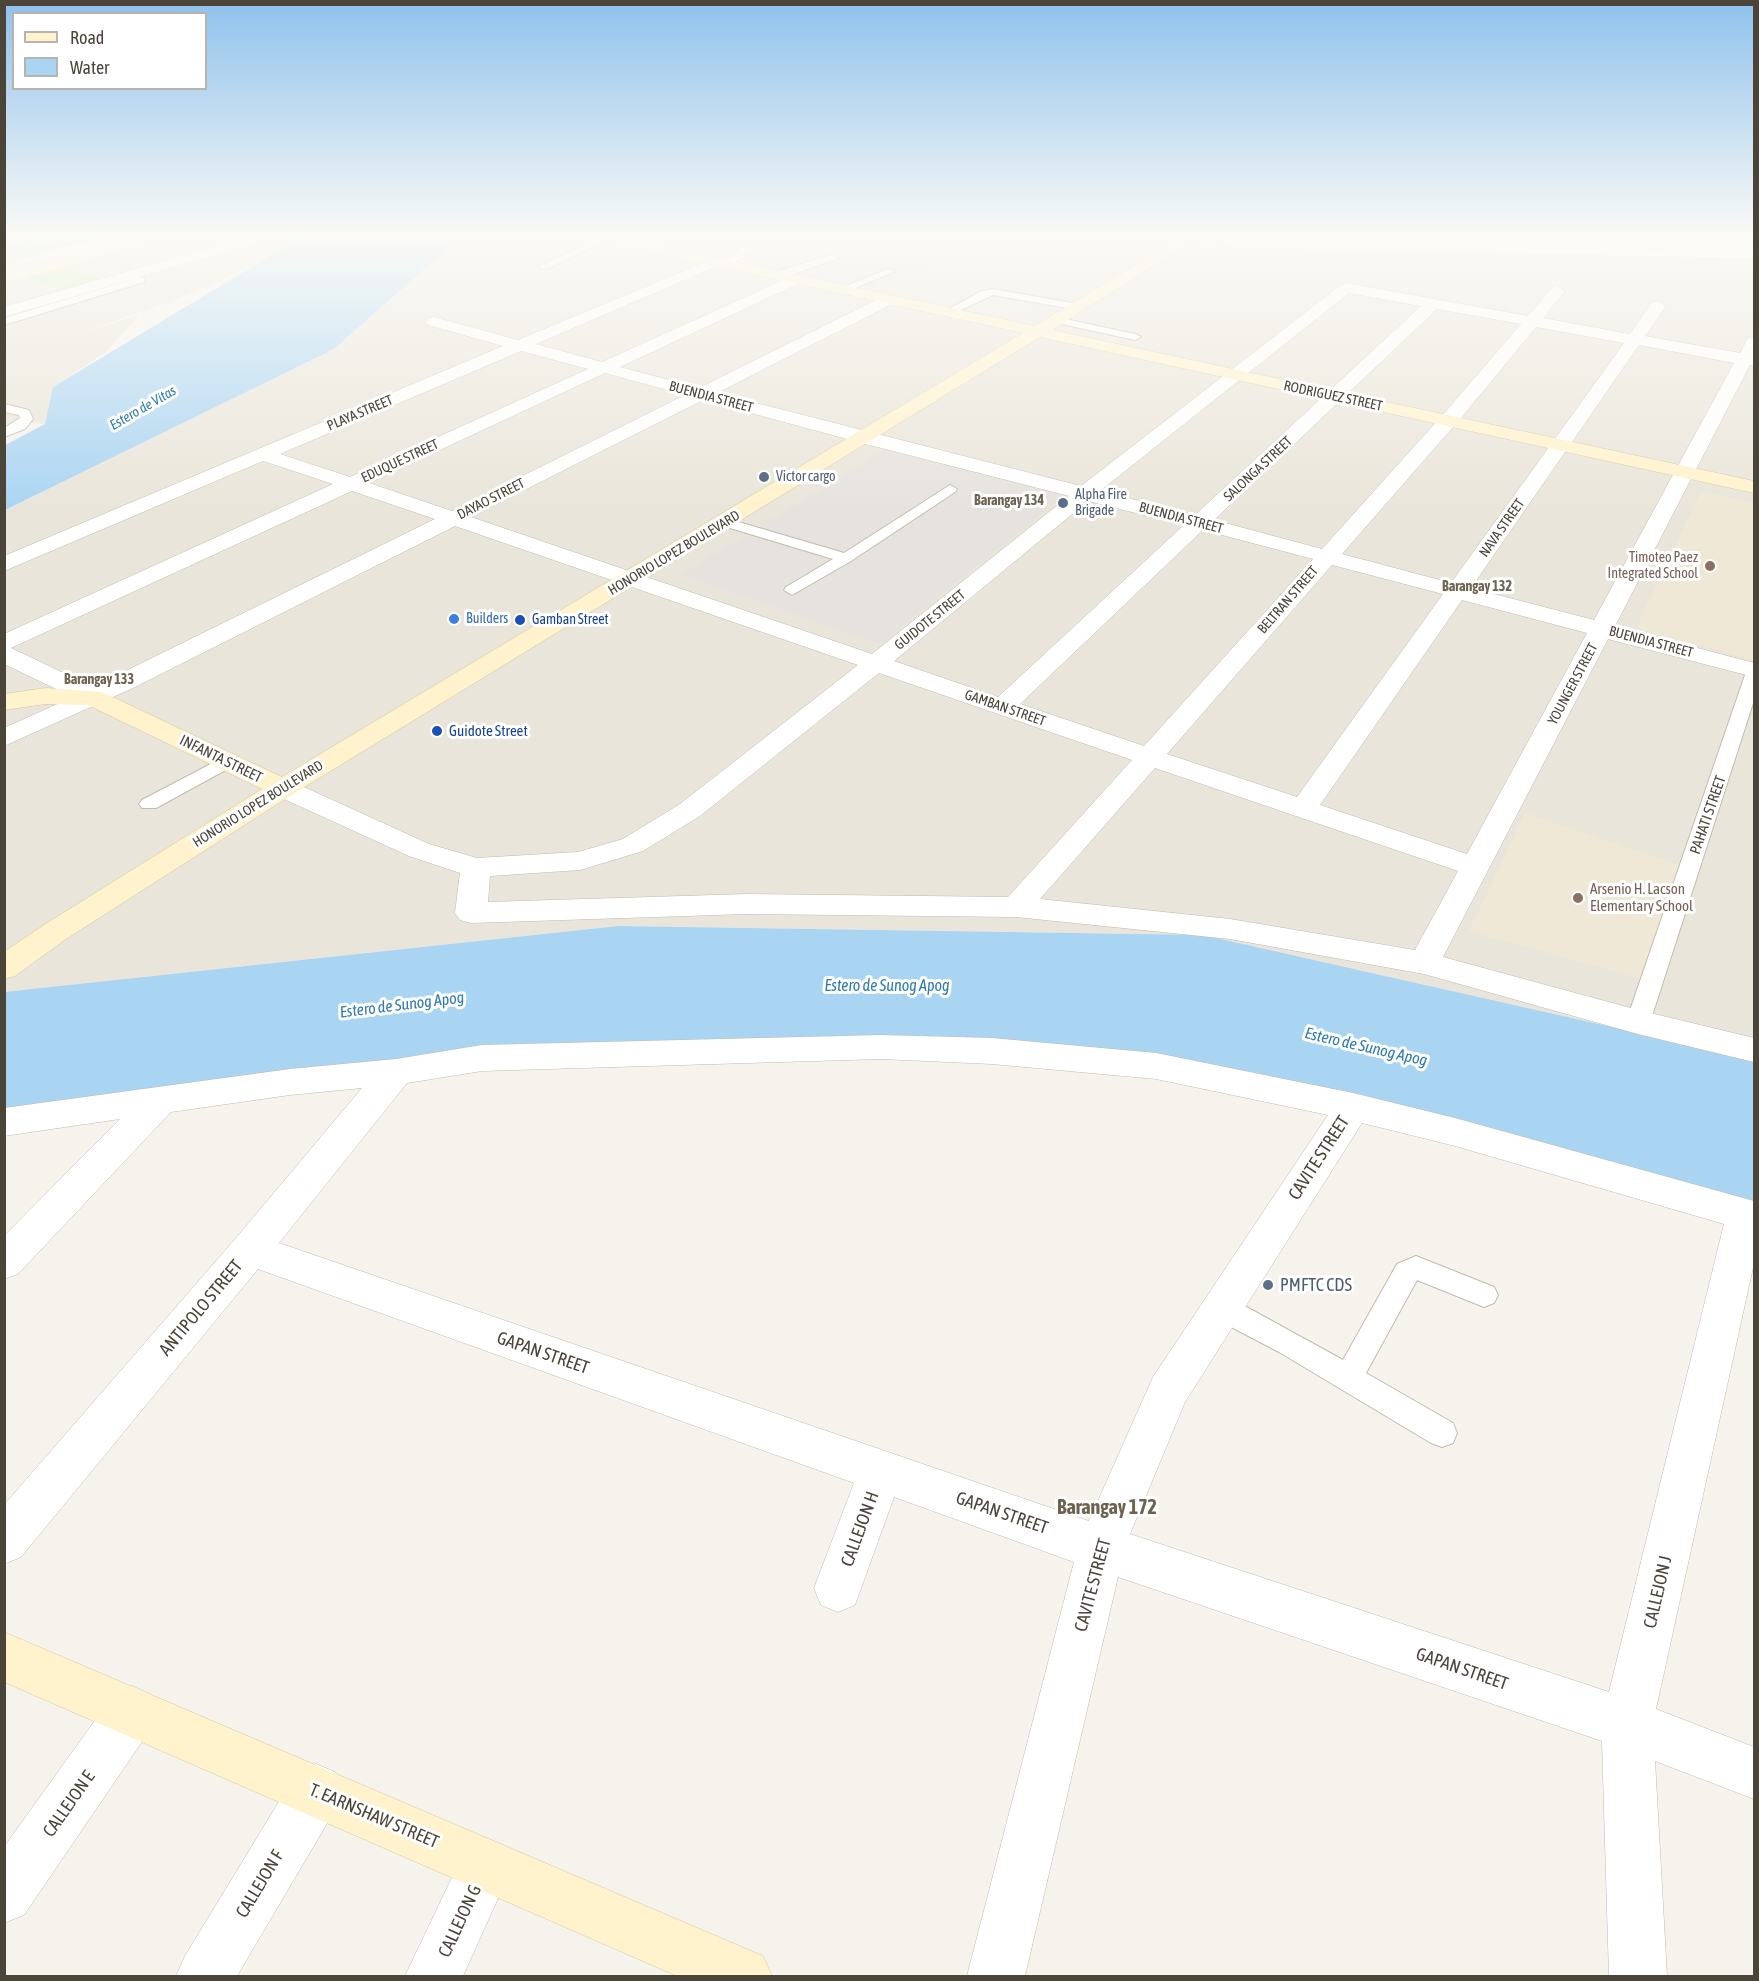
<!DOCTYPE html>
<html>
<head>
<meta charset="utf-8">
<style>
	body { margin:0 }
	#map { position:relative; width:1759px; height:1981px; overflow:hidden; background:#f6f3ec; font-family:"Asap Condensed",sans-serif }
	canvas { display:block }
	.frame { position:absolute; inset:0; border:6px solid #4b4439; pointer-events:none }
	.legend { position:absolute; left:12px; top:12px; width:195px; height:78px; box-sizing:border-box; background:#fff; border:2px solid #b7b4b0; margin:0; padding:8px 10px; list-style:none; font-size:18px; color:#4b4439 }
	.legend li { display:flex; align-items:center; gap:12px; height:30px }
	.legend b { width:30px; border:2px solid #b7b4b0 }
</style>
</head>
<body>
<div id="map">
<canvas width="1759" height="1981"></canvas>
<div class="frame"></div>
<ul class="legend">
<li><b style="height:8px;background:#fff3cd"></b>Road</li>
<li><b style="height:16px;background:#a9d4f2"></b>Water</li>
</ul>
</div>
<script>
const context = document.querySelector('canvas').getContext('2d');
context.lineJoin = 'round';
function fillPath(path, color) {
  context.fillStyle = color;
  context.fill(path, 'evenodd');
}
function poly(rows) {
  const path = new Path2D();
  for (const r of rows) {
    path.moveTo(r[0], r[1]);
    for (let i = 2; i < r.length; i += 2) path.lineTo(r[i], r[i + 1]);
  }
  return path;
}
function stroke(path, color, width, dash) {
  context.strokeStyle = color;
  context.lineWidth = width;
  context.lineCap = dash ? 'butt' : 'round';
  context.setLineDash(dash || []);
  context.stroke(path);
}
function write(font, color, halo, rows, align = 'center') {
  context.font = font + ' "Asap Condensed",sans-serif';
  context.lineWidth = 6;
  context.setLineDash([]);
  context.textBaseline = 'middle';
  context.strokeStyle = halo;
  context.fillStyle = color;
  for (const [text, x, y, turn = 0] of rows) {
    context.save();
    context.translate(x, y);
    context.rotate((+turn || 0) * Math.PI / 180);
    context.textAlign = isNaN(turn) ? turn : align;
    if (halo) context.strokeText(text, 0, 0);
    context.fillText(text, 0, 0);
    context.restore();
  }
}
fillPath(poly([
	[175,236,303,236,253,265,202,290,67,338,140,314,105,353,53,387,45,424,32,423,5,438,5,283],
	[455,236,1161,236,1211,244,1266,248,1754,259,1754,1059,1203,935,618,926,5,992,5,510,334,349,454,243]
]), '#eae5da');
fillPath(poly([
	[808,250,897,260,924,266,875,290,772,268],
	[885,450,1065,494,880,644,682,574]
]), '#e6e2dd');
fillPath(poly([
	[1701,491,1754,503,1754,660,1636,628],
	[1525,813,1683,866,1645,980,1469,931]
]), '#efe8d6');
fillPath(poly([
	[43,236,105,236,5,264,5,246],
	[65,268,107,280,70,292,27,279]
]), '#d2eab5');
fillPath(poly([
	[303,236,455,236,454,243,334,349,5,510,5,445,45,424,53,387],
	[618,926,1203,935,1754,1059,1754,1209,1649,1172,1090,1049,701,1042,5,1111,4,992]
]), '#a9d4f2');
const lane = poly([
	[21,236,36,236,4,246,4,240,21,236],
	[117,236,127,236,124,239,129,242,129,246,115,242,113,240,117,236],
	[603,236,611,238,547,269,538,267,603,236],
	[1193,236,1225,238,1252,236,1244,242,1225,244,1193,236],
	[741,245,749,247,742,259,727,266,719,266,719,262,734,255,741,245],
	[833,254,837,255,837,259,782,278,773,276,782,270,833,254],
	[887,269,896,271,846,292,837,290,887,269],
	[140,277,144,278,144,282,4,325,4,318,140,277],
	[993,289,1078,304,1083,307,1078,310,993,295,950,315,942,315,941,313,982,291,993,289],
	[1056,317,1135,334,1141,337,1135,340,1052,322,1052,318,1056,317],
	[4,404,29,410,33,419,25,429,4,437,4,428,20,418,19,415,4,412,4,404],
	[950,485,957,489,955,492,851,561,792,595,784,590,786,587,833,559,720,525,718,522,725,518,844,553,950,485],
	[1754,670,1754,700,1650,1022,1646,1028,1638,1030,1630,1028,1626,1022,1745,675,1748,671,1754,670],
	[226,756,233,758,235,762,233,766,156,808,142,808,139,804,142,800,226,756],
	[1416,1256,1494,1287,1498,1295,1494,1303,1484,1307,1417,1280,1366,1373,1453,1423,1457,1433,1453,1443,1442,1447,1431,1443,1279,1352,1212,1317,1208,1308,1212,1299,1222,1296,1232,1299,1343,1360,1397,1264,1416,1256]
]);
const street = poly([
	[250,236,271,236,269,239,4,317,4,307,250,236],
	[1328,236,1357,236,1379,240,1454,244,1754,251,1754,259,1454,252,1379,248,1335,240,1328,236],
	[715,258,722,262,720,265,536,344,602,362,790,277,800,277,803,280,800,283,620,367,699,388,882,297,894,297,896,300,894,303,717,393,1081,486,1341,285,1346,283,1528,316,1552,288,1557,286,1565,291,1543,318,1630,334,1652,303,1658,301,1666,306,1645,336,1740,353,1748,338,1754,337,1754,366,1750,365,1615,626,1754,663,1754,677,1608,639,1443,957,1638,1010,1754,1038,1754,1062,1638,1034,1424,974,1230,939,1016,917,747,914,471,923,460,920,455,913,460,873,409,856,273,794,269,788,273,782,283,780,293,782,429,844,477,858,578,852,623,839,680,804,858,665,455,526,133,688,4,746,4,728,73,697,4,664,4,634,333,484,263,461,4,571,4,556,503,346,428,325,426,322,428,319,434,317,518,340,715,258],
	[1349,293,1421,306,1195,515,1100,491,1349,293],
	[1437,309,1521,324,1447,410,1322,549,1214,520,1437,309],
	[1536,327,1624,343,1451,583,1342,554,1461,418,1536,327],
	[1639,345,1734,363,1594,620,1471,588,1639,345],
	[521,351,588,369,350,477,280,454,521,351],
	[605,373,685,395,452,511,369,483,605,373],
	[703,400,858,442,1069,496,872,654,471,517,703,400],
	[352,491,435,519,93,687,11,648,352,491],
	[1088,501,1184,525,998,697,894,661,1088,501],
	[1203,530,1313,559,1144,746,1020,704,1203,530],
	[1332,565,1443,594,1297,797,1167,754,1332,565],
	[1462,600,1587,633,1467,854,1320,805,1462,600],
	[879,673,1132,760,1008,897,747,894,488,902,490,876,580,870,643,851,700,816,879,673],
	[1155,768,1293,815,1458,871,1415,950,1230,919,1040,899,1155,768],
	[881,1035,992,1038,1156,1053,1353,1093,1455,1118,1754,1201,1754,1263,1656,1709,1754,1747,1754,1799,1655,1761,1667,1976,1609,1976,1602,1741,1118,1577,1025,1976,967,1976,1074,1562,894,1497,855,1605,838,1612,821,1605,814,1588,854,1483,258,1269,21,1557,4,1564,4,1505,236,1238,362,1088,290,1095,171,1112,18,1274,4,1279,4,1236,120,1119,4,1136,4,1108,290,1069,396,1059,482,1045,881,1035],
	[881,1059,992,1064,1156,1079,1328,1115,1153,1377,1089,1521,279,1243,407,1083,482,1071,881,1059],
	[1362,1123,1455,1146,1724,1224,1609,1692,1130,1534,1185,1402,1362,1123],
	[132,1686,150,1694,158,1712,150,1730,24,1915,4,1923,4,1847,114,1694,132,1686],
	[316,1764,335,1772,343,1791,335,1810,237,1976,176,1976,185,1956,297,1772,316,1764],
	[486,1838,505,1846,513,1865,463,1976,405,1976,467,1846,486,1838]
]);
const secondary = poly([
	[142,236,163,236,161,239,4,284,4,275,142,236],
	[589,236,614,236,1035,326,1184,236,1200,236,1052,330,1754,481,1754,493,1040,337,293,794,66,939,15,976,4,979,4,952,44,925,262,789,88,705,46,704,4,710,4,694,46,688,102,692,282,777,1023,333,596,240,589,236],
	[4,1632,763,1956,772,1976,677,1976,4,1682,4,1632]
]);
stroke(lane, '#c2bbae', 2);
stroke(street, '#c2bbae', 1);
stroke(secondary, '#d6c79b', 1);
fillPath(lane, '#fff');
fillPath(street, '#fff');
fillPath(secondary, '#fff3cd');
const sky = context.createLinearGradient(0, 0, 0, 513);
sky.addColorStop(0, '#8fc1ec');
sky.addColorStop(0.46, '#fbfaf6');
sky.addColorStop(1, '#fbfaf600');
context.fillStyle = sky;
context.fillRect(0, 0, 1759, 513);
for (const [x, y, r, color] of [
	[764,477,6,"#5c6f8a"],
	[1063,503,6,"#5c6f8a"],
	[1710,566,6,"#8d6e63"],
	[454,619,6,"#3f7fe0"],
	[520,620,6,"#1a4fb4"],
	[437,731,6,"#1a4fb4"],
	[1578,898,6,"#8d6e63"],
	[1268,1285,6,"#5c6f8a"]
]) {
  const dot = new Path2D();
  dot.arc(x, y, r, 0, 2 * Math.PI);
  context.fillStyle = color;
  context.fill(dot);
  stroke(dot, '#fff', 2);
}
write('14px', '#4b4439', '#fff', [
	["RODRIGUEZ STREET",1333,396,12],
	["BUENDIA STREET",711,397,15],
	["PLAYA STREET",360,413,-23],
	["EDUQUE STREET",400,461,-25],
	["SALONGA STREET",1258,469,-43],
	["DAYAO STREET",491,499,-27],
	["BUENDIA STREET",1181,518,15],
	["NAVA STREET",1502,528,-55],
	["HONORIO LOPEZ BOULEVARD",674,553,-31],
	["BELTRAN STREET",1288,600,-49],
	["GUIDOTE STREET",930,620,-39],
	["BUENDIA STREET",1651,642,15],
	["YOUNGER STREET",1573,684,-62],
	["GAMBAN STREET",1005,708,19],
	["HONORIO LOPEZ BOULEVARD",258,804,-32]
]);
write('italic 14px', '#2e7ab2', '#fff', [
	["Estero de Vitas",143,408,-30]
]);
write('14px', '#4e5e75', '#fff', [
	["Victor cargo",776,477],
	["Alpha Fire",1075,495],
	["Brigade",1075,511]
], 'left');
write('bold 14px', '#6e6250', '#fff', [
	["Barangay 134",1009,501],
	["Barangay 132",1477,587],
	["Barangay 133",99,680]
]);
write('14px', '#785e54', '#fff', [
	["Timoteo Paez",1698,558],
	["Integrated School",1698,574]
], 'right');
write('14px', '#366cbe', '#fff', [
	["Builders",466,619]
], 'left');
write('14px', '#164399', '#fff', [
	["Gamban Street",532,620]
], 'left');
write('15px', '#164399', '#fff', [
	["Guidote Street",449,731]
], 'left');
write('15px', '#4b4439', '#fff', [
	["INFANTA STREET",221,759,26],
	["PAHATI STREET",1708,815,-71]
]);
write('15px', '#785e54', '#fff', [
	["Arsenio H. Lacson",1590,889],
	["Elementary School",1590,906]
], 'left');
write('italic 16px', '#2e7ab2', '#fff', [
	["Estero de Sunog Apog",887,986],
	["Estero de Sunog Apog",402,1005,-7],
	["Estero de Sunog Apog",1366,1047,13]
]);
write('18px', '#4b4439', '#fff', [
	["CAVITE STREET",1319,1158,-57],
	["ANTIPOLO STREET",201,1308,-50],
	["GAPAN STREET",543,1353,19],
	["GAPAN STREET",1002,1513,19],
	["CALLEJON H",860,1529,-70],
	["CAVITE STREET",1093,1585,-75],
	["CALLEJON J",1658,1592,-77],
	["GAPAN STREET",1462,1669,19],
	["CALLEJON E",69,1804,-55],
	["T. EARNSHAW STREET",374,1816,23],
	["CALLEJON F",260,1884,-59],
	["CALLEJON G",460,1921,-65]
]);
write('18px', '#4e5e75', '#fff', [
	["PMFTC CDS",1280,1285]
], 'left');
write('bold 20px', '#6e6250', '#fff', [
	["Barangay 172",1107,1508]
]);
</script>
</body>
</html>
